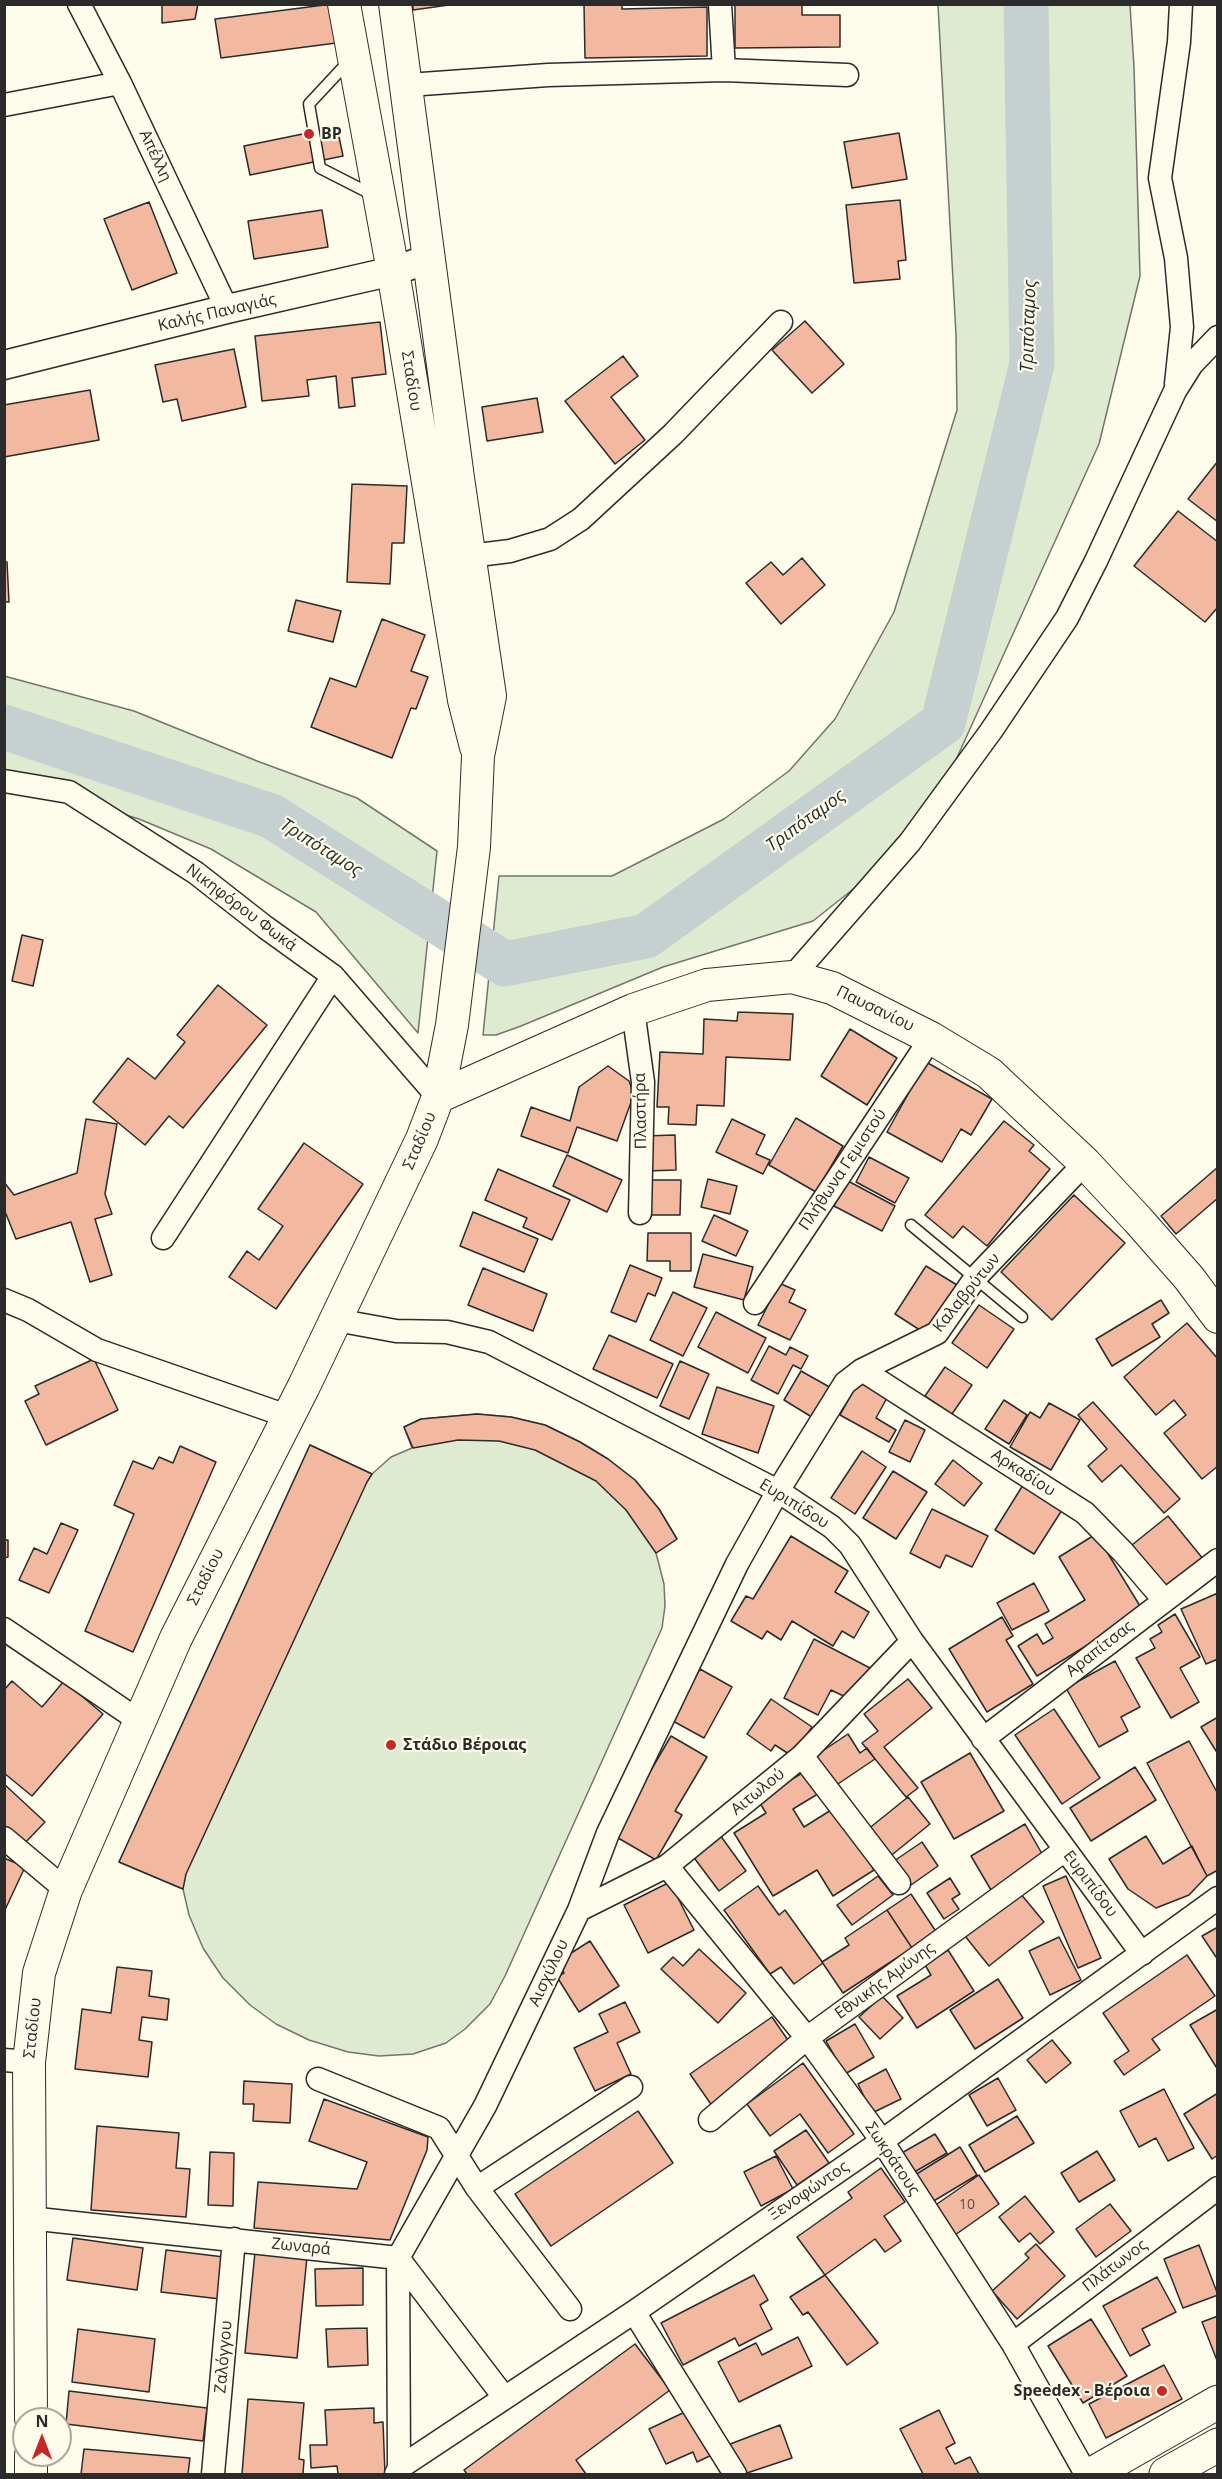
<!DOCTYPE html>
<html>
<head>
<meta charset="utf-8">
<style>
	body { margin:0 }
	#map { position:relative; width:1222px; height:2479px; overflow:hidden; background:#fdfbea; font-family:"Open Sans",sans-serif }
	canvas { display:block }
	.frame { position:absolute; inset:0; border:6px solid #2b2b2b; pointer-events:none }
	.north { position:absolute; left:12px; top:2407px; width:60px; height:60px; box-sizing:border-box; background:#fdfbea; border:2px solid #a9a89e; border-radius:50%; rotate:0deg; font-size:16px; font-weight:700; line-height:24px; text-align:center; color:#2b2b2b }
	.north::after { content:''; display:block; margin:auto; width:21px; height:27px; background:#c62828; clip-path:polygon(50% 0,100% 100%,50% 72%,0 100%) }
</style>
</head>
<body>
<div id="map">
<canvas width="1222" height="2479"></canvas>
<div class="frame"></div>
<div class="north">N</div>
</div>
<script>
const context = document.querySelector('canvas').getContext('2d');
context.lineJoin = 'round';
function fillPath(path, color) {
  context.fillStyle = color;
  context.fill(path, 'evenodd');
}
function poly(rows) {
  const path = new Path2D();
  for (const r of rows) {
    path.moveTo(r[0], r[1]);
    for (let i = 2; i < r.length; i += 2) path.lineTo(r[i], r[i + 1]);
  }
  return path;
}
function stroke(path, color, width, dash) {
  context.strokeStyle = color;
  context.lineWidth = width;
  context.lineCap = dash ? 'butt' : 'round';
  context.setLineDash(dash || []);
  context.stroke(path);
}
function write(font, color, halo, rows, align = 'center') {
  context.font = font + ' "Open Sans",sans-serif';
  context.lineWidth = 4.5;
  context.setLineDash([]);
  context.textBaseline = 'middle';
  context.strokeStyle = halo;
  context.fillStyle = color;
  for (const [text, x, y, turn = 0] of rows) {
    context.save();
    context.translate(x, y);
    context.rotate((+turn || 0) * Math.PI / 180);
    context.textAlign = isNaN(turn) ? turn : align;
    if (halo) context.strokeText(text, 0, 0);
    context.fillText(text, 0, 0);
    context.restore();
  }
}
const green = poly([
	[938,5,1130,5,1134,67,1140,276,1099,444,950,773,901,851,813,921,663,967,521,1026,496,1035,483,1035,499,876,612,876,724,819,789,771,835,719,894,612,957,410,956,335,938,5],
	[4,676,134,711,257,761,357,798,437,851,418,1033,316,912,211,849,139,819,34,787,5,784,4,676],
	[477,1414,511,1417,545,1425,580,1442,608,1459,635,1480,659,1509,677,1539,656,1553,664,1584,665,1606,662,1628,505,1976,490,2004,465,2029,446,2043,413,2054,379,2056,348,2052,309,2040,276,2024,250,2005,223,1978,203,1948,189,1915,183,1889,119,1862,310,1445,372,1474,391,1457,412,1448,404,1427,421,1419,477,1414]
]);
fillPath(green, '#deebd1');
stroke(green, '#74746e', 1.5);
stroke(poly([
	[4,727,271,816,505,964,646,936,943,723,1032,364,1026,4]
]), '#c7d0d0', 45);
const building = poly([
	[162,4,198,4,195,19,162,23,162,4],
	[332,4,336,43,221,58,215,19,332,4],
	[413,4,456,4,413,10,413,4],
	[584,4,622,4,622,9,707,7,707,56,585,58,584,4],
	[735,4,802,4,802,15,840,15,840,47,735,48,735,4],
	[337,127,343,156,250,175,244,146,337,127],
	[899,133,907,179,852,188,844,142,899,133],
	[900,200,906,260,898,261,900,279,854,283,846,205,900,200],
	[149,202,177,273,132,290,104,219,149,202],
	[322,210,328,247,254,259,248,221,322,210],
	[805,321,844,364,812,393,772,350,805,321],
	[380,322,386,374,352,378,355,406,339,408,336,376,307,380,309,396,262,401,255,336,380,322],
	[234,349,246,407,182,421,177,399,163,402,155,365,234,349],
	[623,356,638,376,611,397,645,440,615,464,565,401,623,356],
	[90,390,99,440,4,457,4,405,90,390],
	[537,398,543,432,487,441,482,407,537,398],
	[1218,461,1218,522,1188,499,1218,461],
	[352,484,407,486,404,543,392,543,390,584,347,582,352,484],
	[1178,511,1218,542,1218,607,1205,622,1134,566,1178,511],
	[802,558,825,585,781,624,746,583,771,562,783,575,802,558],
	[4,562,7,562,9,602,4,602,4,562],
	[296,600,341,611,333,642,288,631,296,600],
	[382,619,425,635,411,671,428,677,416,709,411,708,392,758,311,727,330,678,356,687,382,619],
	[22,935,43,940,33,986,12,981,22,935],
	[218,985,267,1025,183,1128,169,1116,145,1145,93,1102,128,1058,155,1079,185,1042,177,1035,218,985],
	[738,1012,793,1014,790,1060,726,1057,724,1106,697,1105,696,1125,668,1124,669,1107,657,1107,660,1052,703,1054,704,1019,737,1021,738,1012],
	[850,1029,897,1058,867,1105,821,1076,850,1029],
	[926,1062,992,1099,971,1135,961,1129,942,1162,887,1132,926,1062],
	[608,1066,629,1081,634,1094,617,1141,577,1127,568,1153,521,1136,531,1107,570,1121,579,1087,608,1066],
	[796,1118,843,1146,816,1192,769,1165,796,1118],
	[86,1119,117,1124,105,1194,112,1214,95,1219,112,1275,90,1282,71,1222,16,1239,4,1209,4,1182,14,1195,77,1173,86,1119],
	[732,1119,765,1135,756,1154,770,1160,763,1174,716,1152,732,1119],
	[1004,1121,1034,1145,1029,1151,1050,1169,987,1246,963,1226,953,1238,925,1215,1004,1121],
	[675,1135,676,1170,646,1171,644,1136,675,1135],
	[304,1143,363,1184,276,1309,229,1277,247,1251,259,1260,283,1226,258,1209,304,1143],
	[567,1155,622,1180,607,1212,553,1186,567,1155],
	[869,1157,909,1178,895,1203,856,1182,869,1157],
	[1218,1167,1218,1198,1176,1234,1161,1216,1218,1167],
	[498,1169,570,1200,552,1240,523,1227,527,1218,485,1200,498,1169],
	[708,1179,737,1186,730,1214,701,1207,708,1179],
	[645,1180,681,1180,680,1215,645,1215,645,1180],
	[848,1181,895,1206,882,1231,834,1206,848,1181],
	[1074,1195,1125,1243,1052,1320,1001,1272,1074,1195],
	[473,1212,538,1239,524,1272,460,1246,473,1212],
	[714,1215,748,1231,736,1256,702,1241,714,1215],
	[648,1233,691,1233,691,1271,670,1271,670,1261,647,1261,648,1233],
	[703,1254,753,1267,744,1300,694,1287,703,1254],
	[630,1265,662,1278,655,1296,648,1293,636,1322,611,1312,630,1265],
	[926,1266,957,1285,926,1334,895,1314,926,1266],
	[483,1268,547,1294,533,1331,468,1305,483,1268],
	[779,1283,795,1290,789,1302,806,1310,790,1340,758,1325,779,1283],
	[673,1292,707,1308,683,1356,650,1340,673,1292],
	[1161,1300,1169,1313,1152,1324,1160,1337,1112,1366,1096,1339,1161,1300],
	[979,1305,1014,1329,987,1368,952,1343,979,1305],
	[716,1312,766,1338,748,1373,698,1347,716,1312],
	[1187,1323,1218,1359,1218,1466,1202,1479,1164,1433,1186,1415,1174,1400,1156,1415,1124,1377,1187,1323],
	[609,1335,673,1364,657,1398,593,1369,609,1335],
	[769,1346,786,1355,790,1347,808,1356,801,1369,793,1365,778,1394,751,1380,769,1346],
	[94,1359,118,1410,46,1445,25,1401,39,1394,35,1386,94,1359],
	[680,1361,709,1374,689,1419,660,1406,680,1361],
	[945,1367,972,1385,952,1414,925,1396,945,1367],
	[801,1371,833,1389,815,1419,784,1400,801,1371],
	[860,1379,888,1396,876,1418,896,1430,889,1442,840,1415,860,1379],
	[717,1387,774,1406,758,1453,702,1434,717,1387],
	[1004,1400,1027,1415,1009,1444,985,1429,1004,1400],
	[1093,1402,1180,1499,1164,1513,1121,1465,1102,1482,1088,1466,1107,1449,1078,1415,1093,1402],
	[1049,1403,1080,1420,1051,1470,1010,1447,1030,1412,1040,1418,1049,1403],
	[477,1414,511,1417,545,1425,580,1442,608,1459,635,1480,659,1509,677,1539,656,1553,626,1510,596,1481,535,1450,499,1441,458,1440,413,1448,404,1427,421,1419,477,1414],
	[905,1420,925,1430,910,1462,889,1452,905,1420],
	[310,1445,372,1474,367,1482,186,1874,183,1889,119,1862,310,1445],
	[180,1446,216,1462,133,1652,85,1631,134,1514,114,1505,133,1461,153,1469,159,1457,173,1463,180,1446],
	[862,1451,886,1467,855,1514,831,1498,862,1451],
	[953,1460,982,1483,964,1506,935,1484,953,1460],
	[893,1471,927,1492,896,1539,863,1518,893,1471],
	[1023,1485,1062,1510,1034,1554,995,1530,1023,1485],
	[932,1509,988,1536,972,1567,946,1555,940,1568,910,1553,932,1509],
	[1168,1516,1204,1560,1168,1589,1132,1545,1168,1516],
	[61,1523,78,1530,49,1593,19,1580,34,1548,47,1554,61,1523],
	[1096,1534,1143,1611,1037,1676,1018,1646,1037,1634,1043,1644,1053,1638,1045,1624,1085,1600,1059,1557,1096,1534],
	[791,1536,848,1571,835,1592,869,1612,854,1638,842,1631,833,1646,792,1621,781,1640,767,1631,762,1639,731,1621,746,1596,753,1599,791,1536],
	[4,1540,8,1540,8,1557,4,1558,4,1540],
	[1034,1583,1049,1611,1012,1630,997,1603,1034,1583],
	[1218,1593,1218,1659,1206,1664,1181,1609,1218,1593],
	[1175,1614,1200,1657,1180,1668,1199,1702,1171,1718,1136,1658,1155,1648,1150,1639,1162,1632,1158,1625,1175,1614],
	[1002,1617,1013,1636,1006,1640,1033,1684,987,1712,949,1649,1002,1617],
	[814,1639,870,1668,854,1701,831,1690,818,1715,784,1698,814,1639],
	[1115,1661,1140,1707,1121,1717,1128,1731,1099,1747,1066,1688,1115,1661],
	[700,1669,732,1687,704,1738,671,1720,700,1669],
	[908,1679,932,1708,884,1747,918,1788,906,1797,862,1743,878,1731,864,1714,908,1679],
	[12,1681,42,1707,64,1681,103,1714,32,1796,4,1773,4,1690,12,1681],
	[771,1699,812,1727,792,1756,775,1745,771,1751,747,1734,771,1699],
	[1054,1709,1100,1778,1062,1804,1015,1735,1054,1709],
	[1218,1717,1218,1754,1201,1727,1218,1717],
	[848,1734,860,1753,867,1748,875,1759,832,1788,812,1758,848,1734],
	[671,1736,707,1757,675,1811,682,1815,656,1860,613,1835,671,1736],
	[1189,1741,1218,1794,1218,1870,1207,1876,1147,1763,1189,1741],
	[970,1753,1004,1811,954,1839,921,1782,970,1753],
	[1135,1767,1156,1800,1091,1841,1070,1808,1135,1767],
	[807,1770,821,1792,793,1809,804,1827,836,1807,874,1870,833,1896,817,1870,773,1896,734,1833,766,1813,758,1800,807,1770],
	[4,1784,45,1822,23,1845,4,1827,4,1784],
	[908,1797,930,1824,888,1858,867,1830,908,1797],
	[1025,1824,1045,1859,991,1890,971,1856,1025,1824],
	[720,1835,746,1871,719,1891,692,1855,720,1835],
	[1146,1836,1163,1864,1192,1846,1207,1876,1189,1895,1156,1908,1128,1889,1109,1859,1146,1836],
	[922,1842,938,1866,911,1885,894,1861,922,1842],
	[4,1858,25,1867,4,1912,4,1858],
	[878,1876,893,1895,852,1925,837,1905,878,1876],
	[1066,1876,1101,1958,1078,1968,1043,1886,1066,1876],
	[950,1878,960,1894,952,1899,959,1909,944,1919,927,1893,950,1878],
	[670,1882,694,1930,648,1953,624,1905,670,1882],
	[758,1886,779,1915,785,1910,823,1963,794,1984,781,1967,770,1974,724,1910,758,1886],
	[1020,1893,1044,1922,989,1966,965,1936,1020,1893],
	[911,1894,937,1933,912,1948,887,1910,911,1894],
	[887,1910,912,1948,843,1993,822,1962,849,1945,845,1938,887,1910],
	[1218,1927,1218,1956,1216,1957,1202,1936,1218,1927],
	[1059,1937,1081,1980,1050,1995,1029,1951,1059,1937],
	[590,1941,619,1986,579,2012,557,1977,564,1973,557,1962,590,1941],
	[699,1949,746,1993,718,2023,661,1969,673,1957,683,1966,699,1949],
	[948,1950,974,1991,917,2028,897,1996,931,1975,925,1965,948,1950],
	[1187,1955,1215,1996,1152,2039,1160,2050,1124,2075,1114,2061,1129,2051,1103,2013,1187,1955],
	[117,1967,152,1971,149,1996,169,1999,167,2020,142,2017,139,2040,152,2042,148,2077,75,2069,82,2009,111,2013,117,1967],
	[998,1979,1023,2018,975,2049,950,2010,998,1979],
	[882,1996,903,2018,880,2039,859,2017,882,1996],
	[625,2002,640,2032,617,2043,631,2074,595,2091,574,2048,608,2032,599,2014,625,2002],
	[1218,2009,1218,2070,1190,2025,1218,2009],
	[772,2017,792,2046,715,2110,690,2074,772,2017],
	[855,2024,874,2057,845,2074,826,2041,855,2024],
	[1052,2040,1071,2063,1046,2083,1027,2060,1052,2040],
	[803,2063,854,2134,828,2153,800,2114,770,2136,747,2104,803,2063],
	[886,2069,901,2099,872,2113,858,2084,886,2069],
	[998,2078,1016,2110,987,2126,969,2095,998,2078],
	[244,2081,292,2084,290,2123,253,2121,254,2104,243,2104,244,2081],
	[1164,2089,1194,2148,1168,2161,1156,2138,1139,2147,1120,2111,1164,2089],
	[1218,2093,1218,2155,1212,2159,1184,2114,1218,2093],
	[324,2099,428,2137,427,2150,390,2240,254,2228,258,2182,357,2189,367,2162,309,2141,324,2099],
	[638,2111,673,2163,551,2246,515,2194,638,2111],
	[1017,2116,1034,2143,985,2172,969,2145,1017,2116],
	[97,2126,179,2133,176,2168,190,2169,186,2217,91,2210,97,2126],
	[806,2130,829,2163,797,2185,774,2151,806,2130],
	[935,2134,947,2153,911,2174,900,2154,935,2134],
	[960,2147,977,2175,932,2202,915,2175,960,2147],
	[1097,2151,1115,2180,1079,2202,1061,2173,1097,2151],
	[210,2152,234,2153,233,2206,208,2205,210,2152],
	[776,2156,793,2189,761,2206,744,2172,776,2156],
	[881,2168,905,2202,884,2216,901,2241,885,2252,875,2239,825,2275,797,2237,852,2198,848,2192,881,2168],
	[979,2175,999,2204,955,2235,934,2206,979,2175],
	[1025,2196,1054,2232,1040,2244,1030,2233,1019,2242,999,2217,1025,2196],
	[1110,2204,1131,2231,1096,2257,1076,2229,1110,2204],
	[73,2238,143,2248,137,2290,67,2280,73,2238],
	[1036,2244,1065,2276,1017,2319,992,2291,1029,2258,1025,2254,1036,2244],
	[1199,2245,1218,2295,1183,2308,1164,2259,1199,2245],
	[166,2250,224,2257,220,2299,161,2292,166,2250],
	[255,2252,307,2257,297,2358,245,2353,255,2252],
	[363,2268,363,2305,316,2306,315,2269,363,2268],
	[754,2275,768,2300,760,2305,772,2329,739,2346,735,2338,683,2365,661,2323,754,2275],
	[825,2275,878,2343,847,2365,808,2312,803,2315,790,2297,825,2275],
	[1157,2277,1176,2312,1142,2329,1150,2345,1130,2356,1103,2306,1157,2277],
	[1218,2316,1218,2363,1202,2322,1218,2316],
	[1091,2319,1127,2376,1083,2403,1048,2346,1091,2319],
	[367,2328,368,2365,328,2367,326,2329,367,2328],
	[78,2329,155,2339,149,2392,72,2382,78,2329],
	[798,2337,812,2366,739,2402,718,2362,756,2343,762,2355,798,2337],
	[635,2344,670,2390,576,2460,586,2474,467,2474,464,2470,635,2344],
	[1164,2365,1182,2399,1106,2438,1089,2404,1164,2365],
	[69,2391,207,2408,203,2441,66,2424,69,2391],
	[248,2399,304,2403,299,2459,304,2460,303,2474,242,2474,248,2399],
	[374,2408,374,2423,383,2422,385,2474,338,2474,337,2466,311,2468,310,2445,327,2445,325,2410,374,2408],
	[939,2410,955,2443,946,2448,955,2464,970,2457,979,2474,923,2474,900,2429,939,2410],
	[687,2411,716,2453,697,2462,693,2452,666,2464,649,2429,687,2411],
	[780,2425,792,2458,744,2474,725,2446,780,2425],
	[84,2449,190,2458,188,2474,81,2474,84,2449]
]);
fillPath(building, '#f2b8a0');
stroke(building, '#2b2b2b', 1.5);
const service = poly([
	[349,61,309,104,320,168,375,196],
	[911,1225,1022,1317]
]);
const minor = poly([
	[79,4,120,83,227,309],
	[720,4,724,70],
	[408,85,548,75,724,70,847,75],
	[4,105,120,83],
	[1176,384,1182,327,1176,258,1160,178,1179,42,1181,4],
	[470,556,510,551,550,539,581,519,673,434,781,322],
	[4,781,69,792,196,873,265,927,333,976,438,1097],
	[792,977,910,842,991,731,1067,618,1096,561,1175,391,1192,364,1218,337],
	[633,1010,643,1082,640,1213],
	[163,1238,333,976],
	[4,1300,28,1310,97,1350,287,1416],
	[755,1303,931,1038],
	[336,1320,396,1331,447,1332,489,1342,778,1491,832,1527,850,1545,912,1641,1142,1954],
	[862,1370,1085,1513,1123,1552,1164,1600],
	[4,1629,138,1720],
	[983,1739,1218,1560],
	[802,1756,899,1883],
	[4,1838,66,1890],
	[667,1866,807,2038,882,2141,1013,2344,1086,2474],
	[579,1910,667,1866,802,1756,912,1641],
	[4,2060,29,2062],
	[318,2079,439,2128,477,2188,570,2309],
	[710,2120,807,2038,1065,1850],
	[477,2188,631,2087],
	[29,2218,398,2258,504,2397],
	[634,2312,735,2474],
	[1013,2344,1218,2188],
	[399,2468,398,2258,485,2106,579,1910,608,1833,737,1564,778,1491,845,1383,862,1370,937,1333,976,1277,1085,1163],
	[213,2474,234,2239],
	[396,2474,399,2468,634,2312,882,2141,1218,1898]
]);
const tertiary = poly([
	[4,365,227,309,393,271,429,259]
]);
const secondary = poly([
	[344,4,393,271,464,700,476,747],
	[438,1097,633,1010,707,985,792,977,832,988,931,1038,989,1073,1085,1163,1138,1220,1189,1278,1218,1317],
	[31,2419,29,2062,39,1973,66,1890,176,1638,304,1386,422,1139,438,1097,452,1025,474,847,478,756,490,696,458,478,395,4],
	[31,2455,31,2474]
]);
const primary = poly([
	[1092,2474,1218,2402],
	[1166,2474,1218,2445]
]);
stroke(service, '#2b2b2b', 13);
stroke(minor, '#2b2b2b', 25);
stroke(tertiary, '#2b2b2b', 31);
stroke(secondary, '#2b2b2b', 34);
stroke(primary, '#2b2b2b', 35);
stroke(service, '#fdfbea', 10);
stroke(minor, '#fdfbea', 22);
stroke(tertiary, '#fdfbea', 28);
stroke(secondary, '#fdfbea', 32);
stroke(primary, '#fdfbea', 33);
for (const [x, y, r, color] of [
	[309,134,6,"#c62828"],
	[391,1745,6,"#c62828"],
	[1162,2391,6,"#c62828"]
]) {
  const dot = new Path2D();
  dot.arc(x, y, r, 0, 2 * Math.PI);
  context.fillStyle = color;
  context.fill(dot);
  stroke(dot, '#fdfbea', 2);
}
write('14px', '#5d4e48', null, [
	["10",967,2205]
]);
write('bold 16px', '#2b2b2b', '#fdfbea', [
	["BP",321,134],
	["Στάδιο Βέροιας",403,1745],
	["Speedex - Βέροια",1150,2391,"right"]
], 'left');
write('16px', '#2b2b2b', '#fdfbea', [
	["Απέλλη",155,156,65],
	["Καλής Παναγιάς",217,313,-13],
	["Σταδίου",411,381,81],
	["Νικηφόρου Φωκά",241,908,37],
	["Παυσανίου",875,1009,26],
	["Πλαστήρα",641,1111,-91],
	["Σταδίου",420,1141,-67],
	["Πλήθωνα Γεμιστού",843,1170,-56],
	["Καλαβρύτων",967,1293,-51],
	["Αρκαδίου",1023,1473,33],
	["Ευριπίδου",794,1504,32],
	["Σταδίου",206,1577,-63],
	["Αραπίτσας",1100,1649,-38],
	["Αιτωλού",758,1792,-39],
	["Ευριπίδου",1090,1884,53],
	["Αισχύλου",549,1973,-65],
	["Εθνικής Αμύνης",885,1981,-36],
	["Σταδίου",33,2028,-84],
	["Σωκράτους",892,2159,56],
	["Ξενοφώντος",809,2191,-34],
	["Ζωναρά",301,2247,6],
	["Πλάτωνος",1115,2266,-37],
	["Ζαλόγγου",224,2357,-85]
]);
write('italic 18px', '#2b2b2b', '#fdfbea', [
	["Τριπόταμος",1029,326,-88],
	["Τριπόταμος",806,821,-36],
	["Τριπόταμος",321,848,32]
]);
</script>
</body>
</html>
